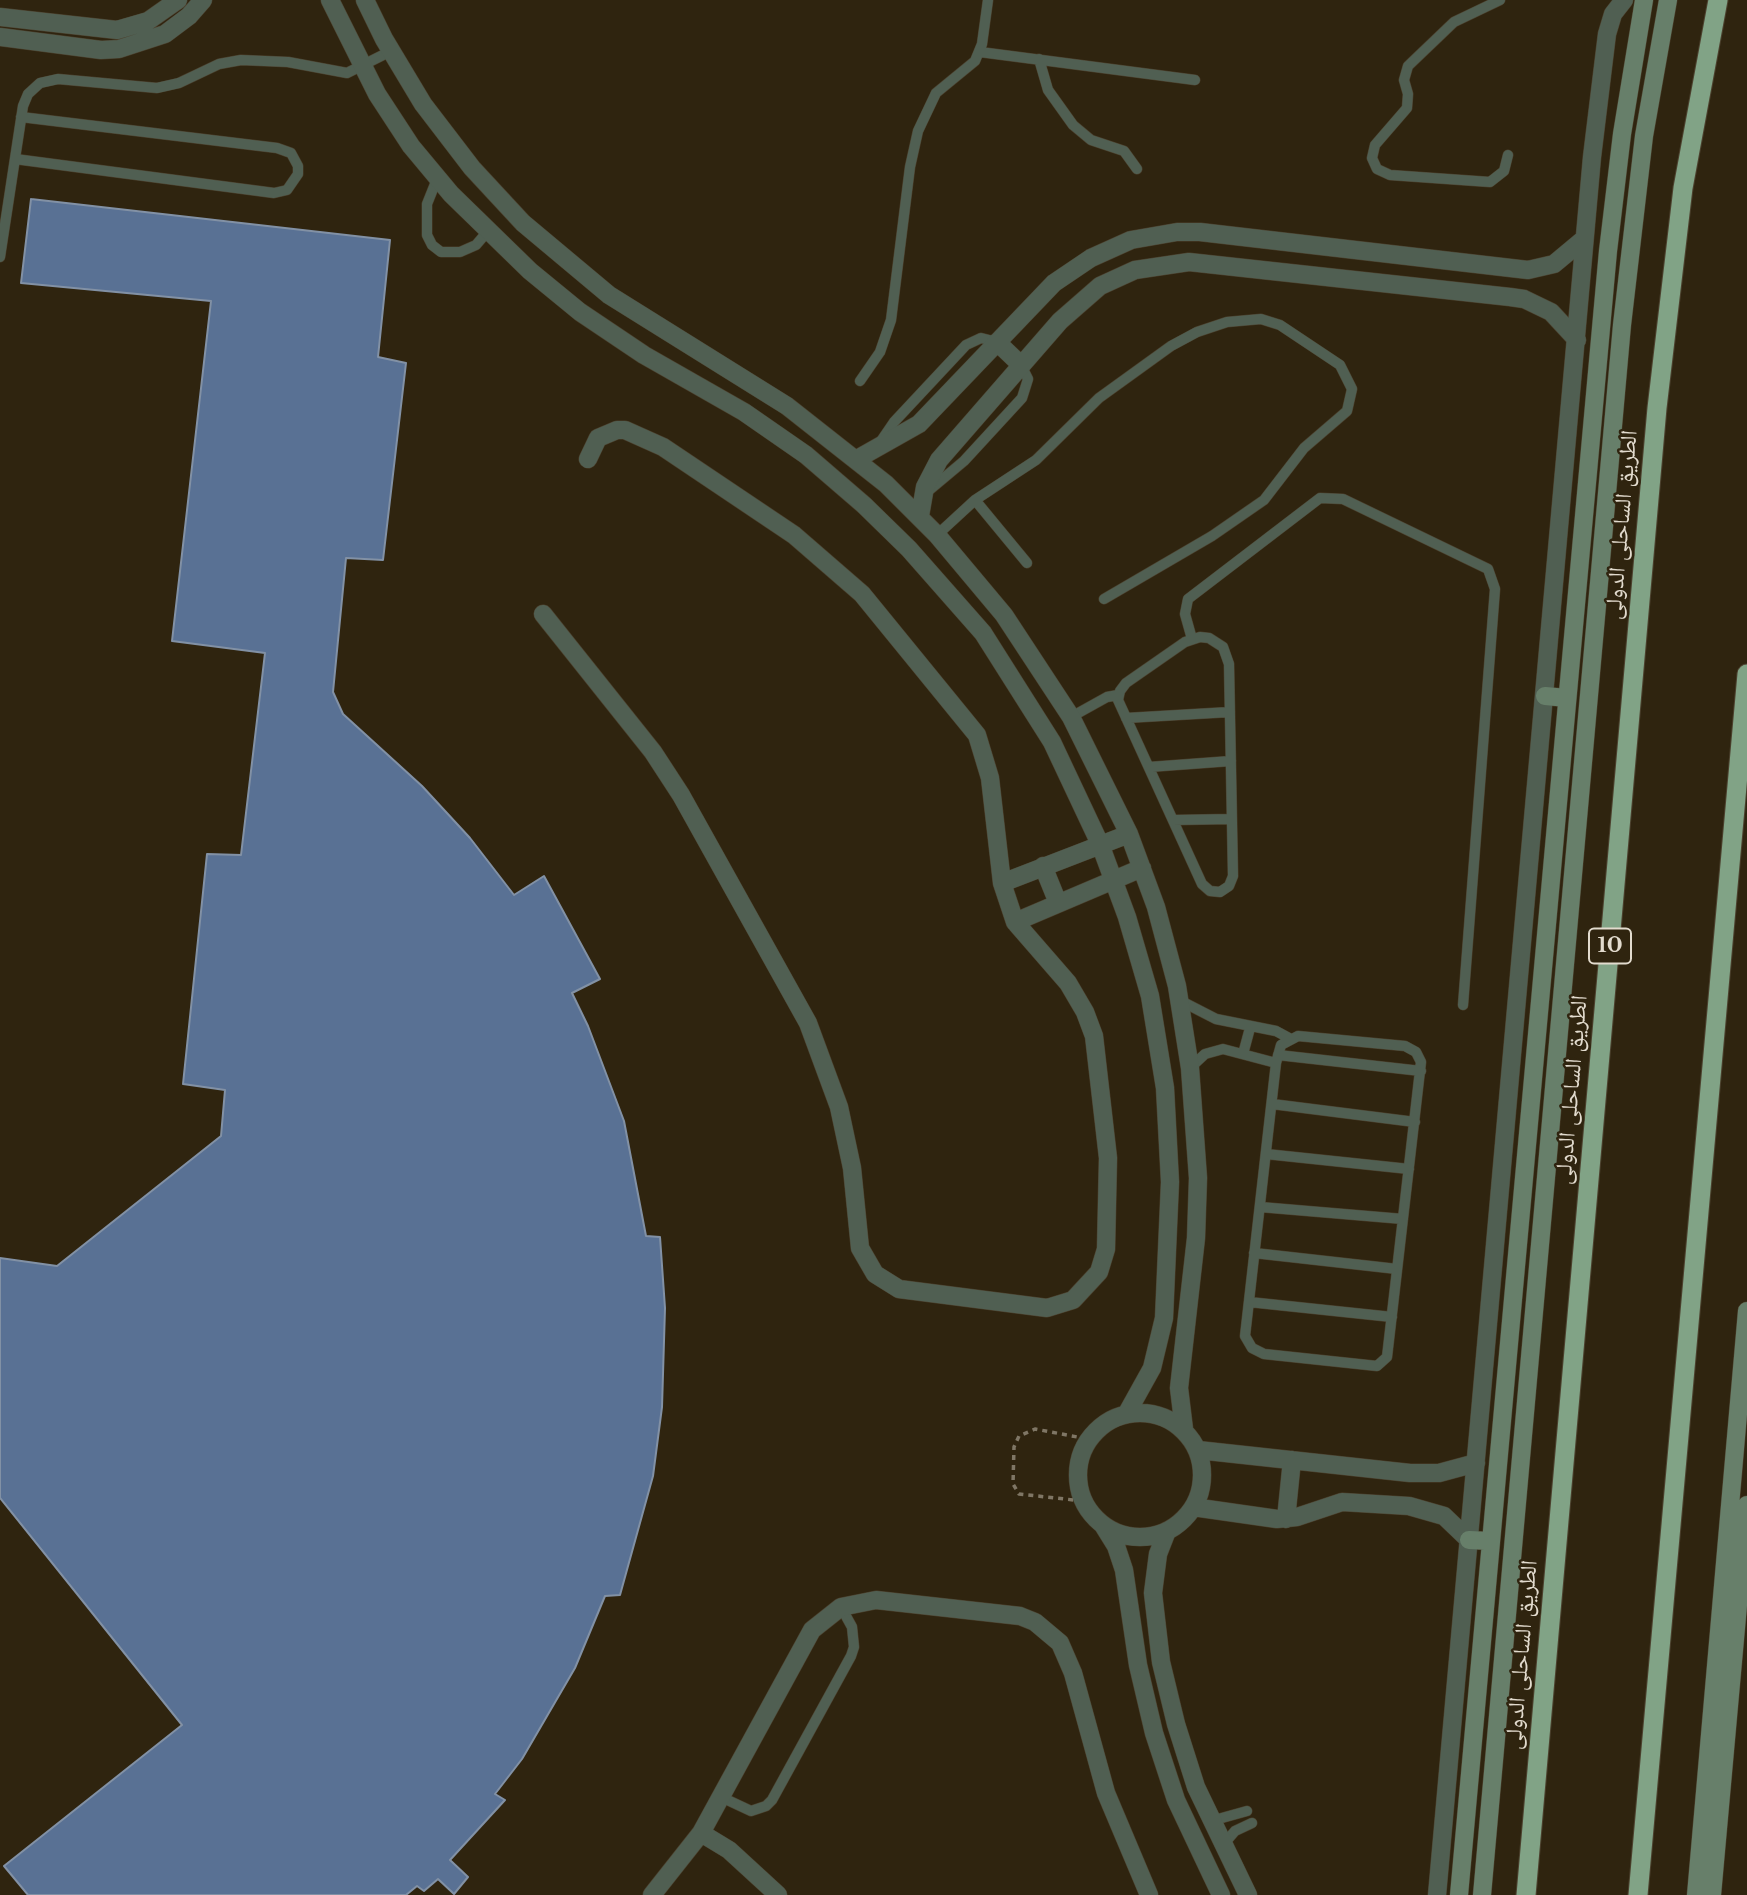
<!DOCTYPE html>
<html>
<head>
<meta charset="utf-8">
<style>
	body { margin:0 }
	canvas { display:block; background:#2f240f }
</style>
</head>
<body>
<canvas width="1747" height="1895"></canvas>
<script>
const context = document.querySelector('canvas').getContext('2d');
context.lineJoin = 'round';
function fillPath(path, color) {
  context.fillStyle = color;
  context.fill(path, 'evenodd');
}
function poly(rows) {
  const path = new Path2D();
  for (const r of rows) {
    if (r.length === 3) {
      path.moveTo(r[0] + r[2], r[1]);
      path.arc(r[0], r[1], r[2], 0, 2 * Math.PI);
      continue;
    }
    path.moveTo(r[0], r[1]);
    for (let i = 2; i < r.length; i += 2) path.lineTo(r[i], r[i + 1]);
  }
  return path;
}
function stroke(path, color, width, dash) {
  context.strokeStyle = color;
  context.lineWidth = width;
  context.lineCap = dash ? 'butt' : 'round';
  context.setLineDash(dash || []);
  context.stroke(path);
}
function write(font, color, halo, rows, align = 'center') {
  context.font = font + ' "Libre Baskerville","Noto Naskh Arabic",serif';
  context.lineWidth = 5;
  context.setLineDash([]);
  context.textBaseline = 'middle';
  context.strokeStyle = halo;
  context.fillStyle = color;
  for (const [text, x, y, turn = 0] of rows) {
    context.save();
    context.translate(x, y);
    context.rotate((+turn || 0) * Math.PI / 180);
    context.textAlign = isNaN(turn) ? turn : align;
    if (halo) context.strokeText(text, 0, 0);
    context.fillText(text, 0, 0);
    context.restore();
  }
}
const water = poly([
	[31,199,390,240,378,357,406,363,383,560,346,558,333,692,343,714,422,786,470,838,514,895,544,876,600,979,572,993,588,1026,624,1121,646,1236,660,1237,665,1308,662,1407,653,1476,620,1595,605,1596,575,1668,522,1759,495,1794,505,1800,450,1860,468,1877,454,1894,438,1879,424,1891,417,1886,406,1895,28,1895,4,1866,182,1725,0,1498,0,1258,57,1266,221,1136,225,1090,183,1084,207,854,241,855,265,653,172,641,211,301,21,283,31,199]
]);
fillPath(water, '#597194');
stroke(water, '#8291a5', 2);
const service = poly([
	[1500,0,1454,22,1408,66,1404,80,1408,94,1407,108,1375,145,1372,158,1377,169,1390,175,1490,182,1504,171,1508,155],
	[980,52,1195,80],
	[1039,59,1048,90,1073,125,1091,140,1124,151,1137,169],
	[15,159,274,193,287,190,298,174,298,166,291,153,277,148,21,117],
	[437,179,427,204,427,235,432,245,441,252,460,252,476,245,488,231],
	[0,257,23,106,28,94,40,83,58,79,157,88,179,83,219,64,241,60,288,62,347,73,391,51],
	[860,381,880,352,891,320,910,167,918,131,936,93,975,61,982,44,988,0],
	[881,441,894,422,966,345,981,338,997,342],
	[927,492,964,461,1022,398,1028,379,1021,365],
	[975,500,1027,563],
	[937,535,975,500,1036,460,1099,398,1171,346,1197,332,1227,322,1261,319,1280,325,1340,365,1352,389,1347,411,1304,448,1264,500,1212,536,1104,599],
	[1200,637,1209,638,1223,647,1229,664,1233,876,1229,886,1220,892,1210,891,1202,884,1118,700,1120,691,1126,683,1185,642,1200,637],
	[1192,639,1185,614,1188,599,1320,498,1343,499,1488,569,1495,589,1463,1005],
	[1071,717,1107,697,1118,695],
	[1126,718,1230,712],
	[1149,767,1231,761],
	[1173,820,1232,819],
	[1179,1000,1216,1019,1276,1031,1289,1038],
	[1298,1036,1405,1046,1416,1052,1421,1062,1387,1357,1377,1366,1264,1354,1252,1348,1245,1336,1276,1063,1281,1045,1298,1036],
	[1243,1054,1250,1028],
	[1278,1055,1421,1071],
	[1191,1067,1205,1054,1223,1049,1276,1063],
	[1272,1104,1415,1122],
	[1266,1154,1409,1169],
	[1260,1207,1403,1219],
	[1254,1253,1397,1269],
	[1249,1302,1392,1317],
	[721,1797,751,1811,766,1806,772,1800,851,1656,854,1647,852,1627,841,1607],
	[1211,1821,1247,1811],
	[1223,1845,1235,1831,1252,1823]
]);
const minor = poly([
	[330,0,377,94,411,146,451,194,530,271,580,312,644,355,744,412,806,455,864,505,909,549,983,633,1052,742,1100,844,1127,917,1150,996,1165,1088,1170,1182,1164,1318,1152,1368,1127,1413],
	[365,0,384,39,423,104,472,168,523,223,609,295,787,406,886,484,937,535,1004,615,1071,717,1129,834,1156,907,1177,986,1190,1068,1198,1178,1196,1238,1179,1388,1184,1429],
	[0,17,117,30,148,21,178,0],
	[0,37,101,50,119,49,165,34,189,16,203,0],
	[997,342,1021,365],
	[588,459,598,438,617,430,625,430,663,447,794,535,862,594,977,735,990,778,1002,883],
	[857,459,919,424,1054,283,1091,258,1131,240,1177,232,1200,232,1528,270,1554,264,1584,239],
	[920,516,925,487,939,460,1060,321,1100,286,1135,270,1189,262,1510,297,1524,299,1551,312,1577,340],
	[543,614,653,752,681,795,808,1023,839,1107,852,1168,860,1248,875,1274,899,1289,1047,1308,1073,1300,1099,1272,1106,1249,1108,1158,1094,1036,1085,1012,1068,983,1015,922,1002,883,1129,834],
	[1043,866,1058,903],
	[1015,922,1142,868],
	[1140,1475,62],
	[1198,1450,1410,1473,1439,1473,1476,1463],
	[1193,1507,1277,1519,1297,1517,1342,1502,1409,1506,1444,1516,1469,1540],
	[1286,1519,1292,1460],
	[1103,1525,1116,1546,1124,1570,1138,1665,1154,1733,1176,1800,1221,1895],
	[1167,1531,1158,1554,1153,1593,1161,1662,1176,1724,1196,1787,1248,1895],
	[701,1833,729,1850,778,1895],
	[652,1895,701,1833,812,1630,841,1607,876,1600,1020,1616,1035,1622,1060,1643,1073,1673,1106,1793,1149,1895],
	[1437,1895,1592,157,1607,34,1613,14,1624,0]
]);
const secondary = poly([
	[1545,696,1567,698],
	[1469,1540,1490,1541],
	[1459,1895,1608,251,1622,134,1644,0],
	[1482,1895,1622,325,1644,136,1668,0],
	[1696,1895,1747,1311],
	[1712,1895,1747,1505]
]);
const trunk = poly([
	[1526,1895,1657,408,1683,188,1718,0],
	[1638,1895,1747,674]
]);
stroke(service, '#4c412e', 11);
stroke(minor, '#4c412e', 19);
stroke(secondary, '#4c412e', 19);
stroke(trunk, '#4c412e', 21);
stroke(poly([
	[1083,1501,1019,1494,1013,1484,1014,1447,1019,1436,1035,1429,1088,1439]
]), '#7f7665', 3.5, [5, 5]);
stroke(service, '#505f52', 10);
stroke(minor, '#505f52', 18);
stroke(secondary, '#677f6a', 18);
stroke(trunk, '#81a386', 19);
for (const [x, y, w] of [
	[1610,946,42]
]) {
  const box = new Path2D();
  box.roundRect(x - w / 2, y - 17.5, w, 35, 5);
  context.fillStyle = '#2f240f';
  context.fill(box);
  stroke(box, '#e2dbce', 2);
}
write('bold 21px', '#e2dbce', null, [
	["10",1610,946]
]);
write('23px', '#e2dbce', '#2f240f', [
	["الطريق الساحلى الدولى",1622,525,-85],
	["الطريق الساحلى الدولى",1572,1090,-85],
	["الطريق الساحلى الدولى",1522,1655,-85]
]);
</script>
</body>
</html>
